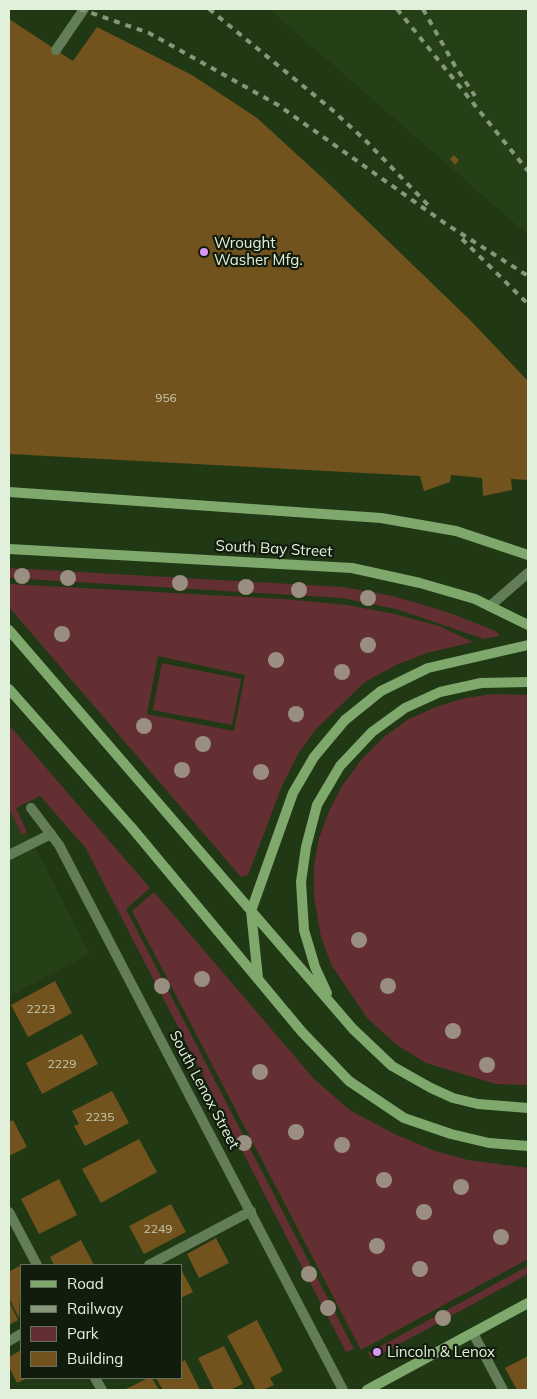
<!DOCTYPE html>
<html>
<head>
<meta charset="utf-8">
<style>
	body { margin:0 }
	#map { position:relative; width:537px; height:1399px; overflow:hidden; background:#213815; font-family:Mulish,sans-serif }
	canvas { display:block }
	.frame { position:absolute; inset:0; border:10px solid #e1f0db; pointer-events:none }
	.legend { position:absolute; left:20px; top:1264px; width:162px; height:115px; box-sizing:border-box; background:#121c0d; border:1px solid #65715f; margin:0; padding:6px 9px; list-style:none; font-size:15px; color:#e1f0db }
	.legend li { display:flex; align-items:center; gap:10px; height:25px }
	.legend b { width:25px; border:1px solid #65715f }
</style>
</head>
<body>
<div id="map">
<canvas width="537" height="1399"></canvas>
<div class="frame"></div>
<ul class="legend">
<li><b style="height:6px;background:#7fa86c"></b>Road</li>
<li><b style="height:6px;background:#85987c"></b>Railway</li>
<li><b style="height:14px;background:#642f33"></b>Park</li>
<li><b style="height:14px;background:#72521d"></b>Building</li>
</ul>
</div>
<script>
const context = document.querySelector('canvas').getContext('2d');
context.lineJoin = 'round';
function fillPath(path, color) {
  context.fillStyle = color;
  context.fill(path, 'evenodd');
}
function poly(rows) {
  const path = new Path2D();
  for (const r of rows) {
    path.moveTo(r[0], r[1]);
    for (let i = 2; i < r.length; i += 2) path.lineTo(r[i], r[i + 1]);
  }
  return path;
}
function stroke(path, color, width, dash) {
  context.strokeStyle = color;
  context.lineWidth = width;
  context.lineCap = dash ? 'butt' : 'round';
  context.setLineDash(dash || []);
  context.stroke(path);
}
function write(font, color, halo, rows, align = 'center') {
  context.font = font + ' Mulish,sans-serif';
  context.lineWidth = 4.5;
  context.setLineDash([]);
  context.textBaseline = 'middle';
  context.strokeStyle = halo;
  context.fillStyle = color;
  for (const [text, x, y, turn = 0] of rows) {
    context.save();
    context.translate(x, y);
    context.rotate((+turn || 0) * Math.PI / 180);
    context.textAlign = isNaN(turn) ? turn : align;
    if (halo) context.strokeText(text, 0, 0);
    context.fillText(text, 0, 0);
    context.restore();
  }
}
fillPath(poly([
	[269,9,528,9,528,235],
	[9,809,22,835,27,832,90,954,9,996]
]), '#254016');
fillPath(poly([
	[9,568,343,587,393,596,447,612,493,630,498,633,499,636,484,639,396,609,342,598,9,578],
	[9,584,284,599,347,605,395,614,439,626,473,642,427,653,396,665,365,682,316,729,298,754,282,786,248,875,241,877,9,607],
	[158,656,245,675,234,731,147,714],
	[162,663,241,679,232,725,153,710],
	[494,694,528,695,528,1132,527,1085,496,1084,426,1063,397,1045,368,1019,332,966,321,937,314,896,314,866,319,838,329,811,342,786,362,759,385,736,409,719,436,707,465,698],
	[9,725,150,888,126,909,354,1349,346,1352,85,847,40,796,16,808,27,832,22,835,9,809],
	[154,892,314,1079,351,1111,395,1134,432,1150,468,1160,528,1168,528,1259,361,1350,132,911],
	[528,1266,528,1274,372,1359,368,1353]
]), '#642f33');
fillPath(poly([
	[9,19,73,61,97,27,192,75,257,118,327,182,471,321,528,381,528,480,511,479,512,490,483,496,482,478,451,475,450,482,424,491,420,476,9,454],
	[454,155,459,160,455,165,450,159],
	[55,981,72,1013,28,1037,11,1005],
	[82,1034,98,1064,42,1094,26,1063],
	[112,1091,129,1123,85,1146,74,1126,79,1124,72,1111],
	[13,1120,27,1147,9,1156,9,1122],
	[139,1139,157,1172,101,1203,82,1169],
	[59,1179,77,1215,39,1234,21,1199],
	[171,1204,186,1232,144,1254,129,1226],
	[216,1238,229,1263,199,1278,187,1254],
	[81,1240,94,1265,54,1265,50,1257],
	[19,1266,21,1270,19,1318,9,1298,9,1272],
	[181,1269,193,1292,181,1298],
	[9,1301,18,1320,9,1325],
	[257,1320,283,1371,270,1378,274,1385,262,1390,256,1390,227,1336],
	[224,1346,243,1384,230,1390,214,1390,198,1358],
	[21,1350,21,1378,28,1378,17,1383,9,1367,9,1357],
	[528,1356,528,1390,517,1390,505,1368],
	[185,1360,200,1390,163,1390,156,1378,181,1378,181,1362],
	[148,1378,152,1378,159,1390,124,1390]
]), '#72521d');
stroke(poly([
	[56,50,84,9],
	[490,606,528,573],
	[9,855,51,834],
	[9,1212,37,1265],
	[149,1265,251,1211],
	[473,1333,503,1390],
	[9,1341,21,1334],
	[95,1378,102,1390]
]), '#637d58', 10);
stroke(poly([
	[31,808,59,845,343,1390]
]), '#637d58', 10);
stroke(poly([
	[9,492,381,518,456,531,528,555],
	[9,549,352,568,420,583,475,599,528,625],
	[9,630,353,1029,392,1066,431,1088,453,1098,478,1104,528,1108],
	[9,689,132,828,302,1032,349,1081,404,1118,451,1134,489,1143,528,1146],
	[258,978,251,911,293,793,314,757,345,720,381,691,428,668,528,645],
	[327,993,315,967,304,930,301,882,306,847,317,805,340,766,372,732,405,708,440,692,481,683,528,682],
	[367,1390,528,1303]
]), '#7fa86c', 10);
stroke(poly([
	[80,9,149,33,278,105,446,224,528,276],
	[209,9,330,108,366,141,429,206],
	[397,9,528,171],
	[423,9,455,66,475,96],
	[462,239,528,304]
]), '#85987c', 4, [6, 6]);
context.fillStyle = '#998e7f';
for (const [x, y] of [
	[22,576],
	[68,578],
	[180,583],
	[246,587],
	[299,590],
	[368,598],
	[62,634],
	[368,645],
	[276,660],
	[342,672],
	[296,714],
	[144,726],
	[203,744],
	[182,770],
	[261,772],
	[359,940],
	[202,979],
	[162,986],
	[388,986],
	[453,1031],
	[487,1065],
	[260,1072],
	[296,1132],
	[244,1143],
	[342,1145],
	[384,1180],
	[461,1187],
	[424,1212],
	[501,1237],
	[377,1246],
	[420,1269],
	[309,1274],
	[328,1308],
	[443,1318]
]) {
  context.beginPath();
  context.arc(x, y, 8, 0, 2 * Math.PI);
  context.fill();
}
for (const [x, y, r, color] of [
	[204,252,5,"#db99f5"],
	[377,1352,5,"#db99f5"]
]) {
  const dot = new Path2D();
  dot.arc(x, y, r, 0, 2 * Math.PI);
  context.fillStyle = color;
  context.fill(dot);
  stroke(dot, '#121c0d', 2);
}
write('12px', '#c5c8ac', null, [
	["956",166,398],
	["2223",41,1009],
	["2229",62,1064],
	["2235",100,1117],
	["2249",158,1229]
]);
write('15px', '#e1f0db', '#121c0d', [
	["Wrought",214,243],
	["Washer Mfg.",214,260],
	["Lincoln & Lenox",387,1352]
], 'left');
write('15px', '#e1f0db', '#121c0d', [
	["South Bay Street",274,549,3],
	["South Lenox Street",204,1090,62]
]);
</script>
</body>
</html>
